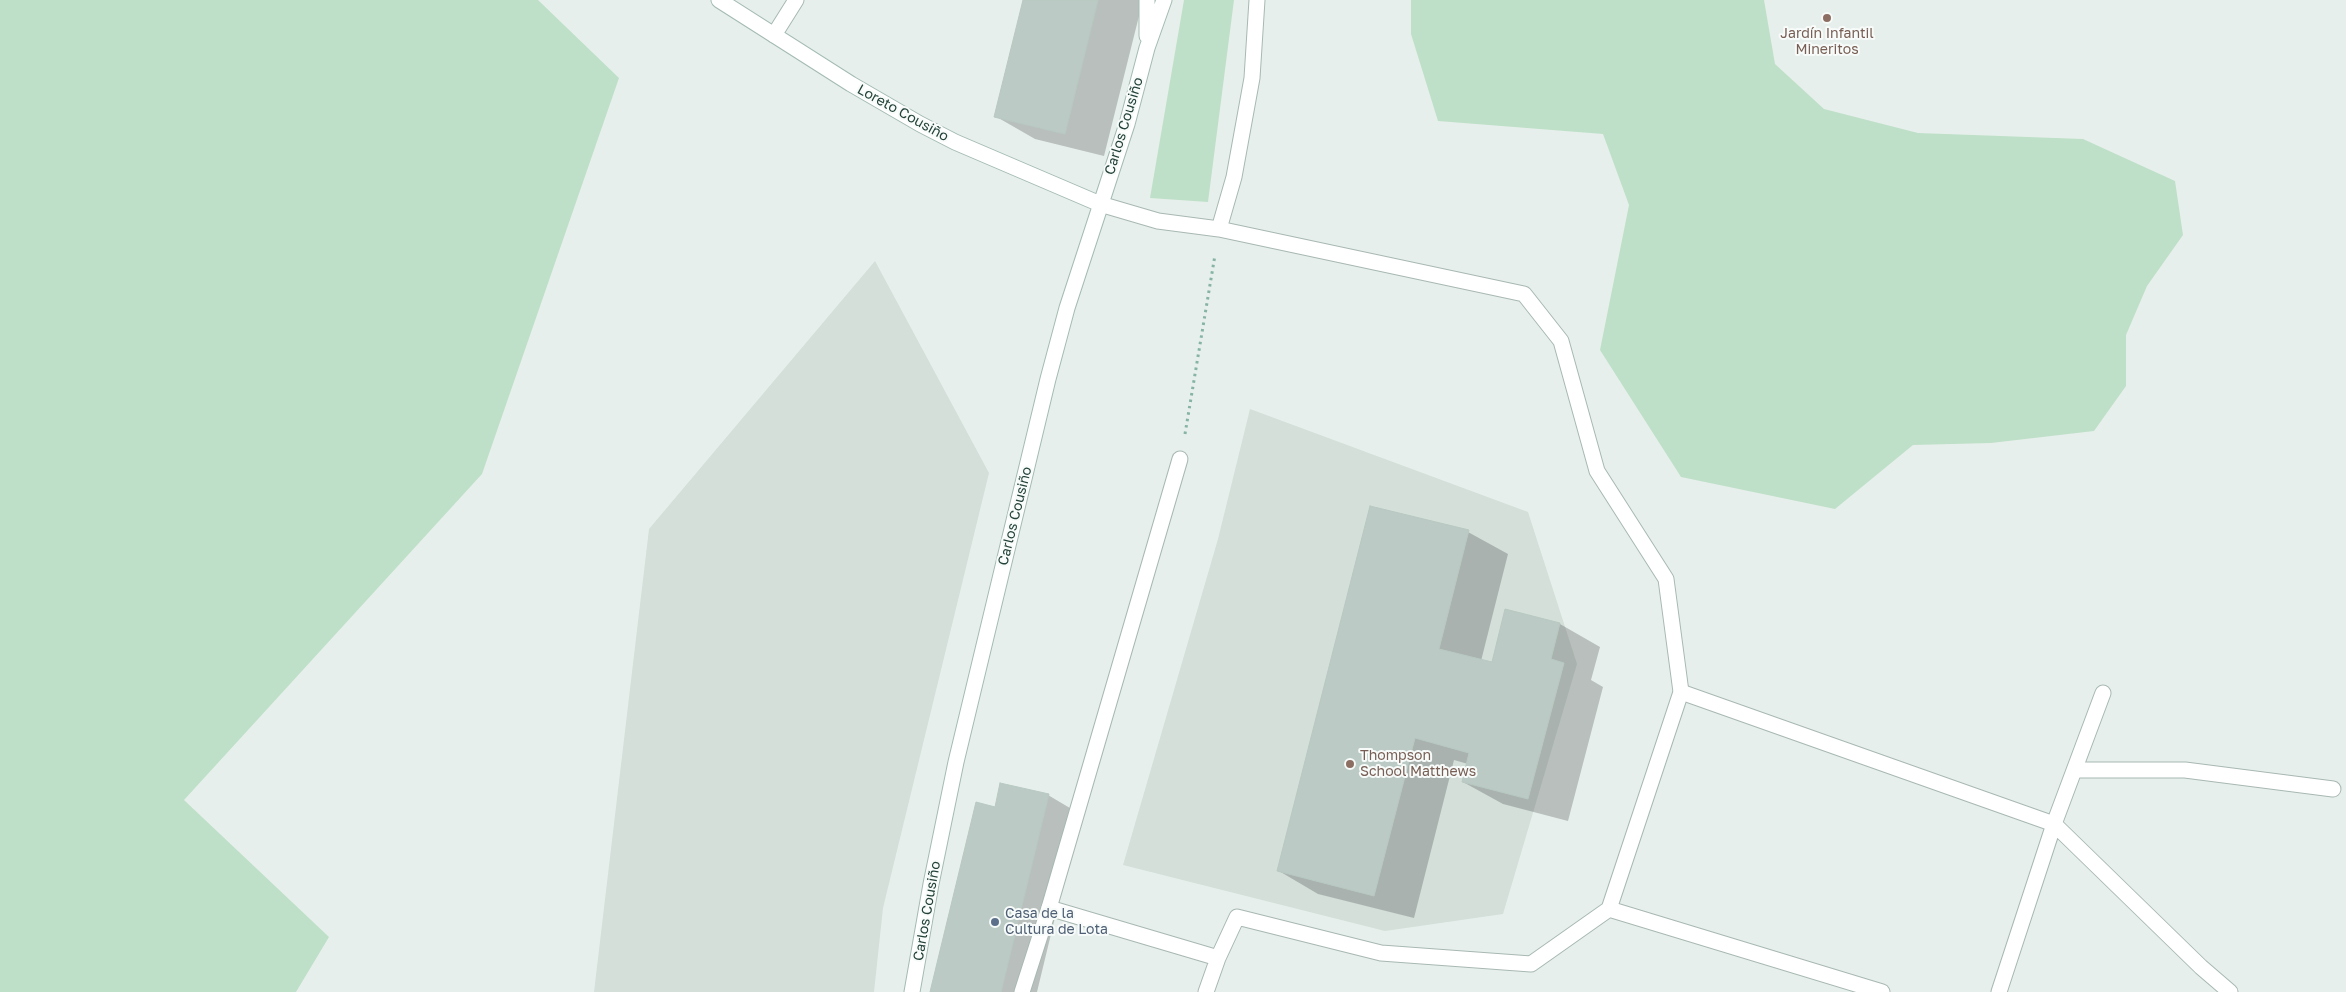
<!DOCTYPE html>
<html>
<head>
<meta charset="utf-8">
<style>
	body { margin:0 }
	canvas { display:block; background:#e6efeb }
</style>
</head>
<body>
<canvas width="2346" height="992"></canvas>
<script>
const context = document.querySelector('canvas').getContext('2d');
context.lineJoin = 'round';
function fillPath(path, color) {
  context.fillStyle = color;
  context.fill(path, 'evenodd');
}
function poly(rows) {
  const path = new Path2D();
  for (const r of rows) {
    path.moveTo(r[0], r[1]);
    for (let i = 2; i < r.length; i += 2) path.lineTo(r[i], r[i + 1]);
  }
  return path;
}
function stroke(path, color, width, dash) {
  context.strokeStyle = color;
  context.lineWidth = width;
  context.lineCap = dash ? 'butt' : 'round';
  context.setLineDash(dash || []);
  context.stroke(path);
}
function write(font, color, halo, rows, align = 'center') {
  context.font = font + ' "Golos Text",sans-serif';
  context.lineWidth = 4;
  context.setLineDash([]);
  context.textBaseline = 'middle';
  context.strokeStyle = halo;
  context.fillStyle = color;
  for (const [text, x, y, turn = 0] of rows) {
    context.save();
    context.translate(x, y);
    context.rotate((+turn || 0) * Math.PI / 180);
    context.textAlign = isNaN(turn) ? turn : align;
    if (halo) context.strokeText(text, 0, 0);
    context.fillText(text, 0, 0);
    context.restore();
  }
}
fillPath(poly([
	[875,261,989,473,883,908,874,992,594,992,649,529],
	[1250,409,1528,512,1577,664,1503,914,1385,931,1123,865,1218,539]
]), '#d4dfda');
fillPath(poly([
	[0,0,538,0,619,78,482,474,184,800,329,937,296,992,0,992],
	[1184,0,1234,0,1208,202,1150,198],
	[1411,0,1764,0,1775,64,1824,109,1918,133,2083,139,2175,181,2183,235,2147,286,2126,335,2126,386,2094,431,1991,443,1913,445,1835,509,1681,477,1600,350,1629,205,1603,134,1438,121,1411,34]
]), '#bfe0c8');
fillPath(poly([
	[1024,0,1143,0,1104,156,1035,139,995,116],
	[1468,532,1508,554,1481,661,1492,664,1506,610,1560,624,1600,647,1591,680,1603,687,1568,821,1503,804,1463,782,1468,764,1454,760,1414,918,1318,894,1279,871],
	[1048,795,1080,814,1037,992,932,992,996,808]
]), '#0003');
const building = poly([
	[1023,0,1098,0,1065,134,994,117,1023,0],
	[1370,506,1469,530,1439,649,1492,662,1505,609,1560,623,1551,659,1564,663,1528,799,1462,782,1469,753,1415,738,1374,896,1277,871,1370,506],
	[1000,783,1049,794,1001,992,930,992,976,802,995,807,1000,783]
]);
fillPath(building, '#bbcac4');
stroke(building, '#b8c9c2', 1);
const lane = poly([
	[1681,692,2054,824],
	[2076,770,2185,770,2333,789],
	[1049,908,1180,459]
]);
const street = poly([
	[774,35,796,0],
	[1100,204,1158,221,1219,229,1234,177,1252,78,1257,0],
	[2054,824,2201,967,2230,992],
	[1609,909,1882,992],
	[1218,958,1237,917,1381,953,1531,964,1609,909,1681,692,1666,579,1597,471,1561,341,1524,294,1219,229],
	[1022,992,1049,908,1218,958,1206,992],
	[1999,992,2054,824,2103,693]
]);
const secondary = poly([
	[719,0,851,84,920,124,955,142,1100,204],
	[1147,0,1147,36],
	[912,992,931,884,956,762,1048,379,1067,308,1127,124,1147,48,1164,0]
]);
stroke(lane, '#a8b8b2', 17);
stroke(street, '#a8b8b2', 17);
stroke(secondary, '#a4bbb3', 17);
stroke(poly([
	[1185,434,1215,255]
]), '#86b3a5', 3, [2.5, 4]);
stroke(lane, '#fff', 15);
stroke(street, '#fff', 15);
stroke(secondary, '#fff', 15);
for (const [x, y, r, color] of [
	[1827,18,5,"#8d6e63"],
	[1350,764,5,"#8d6e63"],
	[995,922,5,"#5c6f8a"]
]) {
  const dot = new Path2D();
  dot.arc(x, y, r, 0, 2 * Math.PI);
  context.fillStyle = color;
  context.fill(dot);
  stroke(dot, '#f7fbf9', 2);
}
write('14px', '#785e54', '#f7fbf9', [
	["Jardín Infantil",1827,34],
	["Mineritos",1827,50],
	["Thompson",1360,756,"left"],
	["School Matthews",1360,772,"left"]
]);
write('14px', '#24423a', '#f7fbf9', [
	["Loreto Cousiño",903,113,29],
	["Carlos Cousiño",1124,126,-73],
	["Carlos Cousiño",1015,516,-76],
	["Carlos Cousiño",927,911,-80]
]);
write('14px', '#4e5e75', '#f7fbf9', [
	["Casa de la",1005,914],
	["Cultura de Lota",1005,930]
], 'left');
</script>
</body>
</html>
